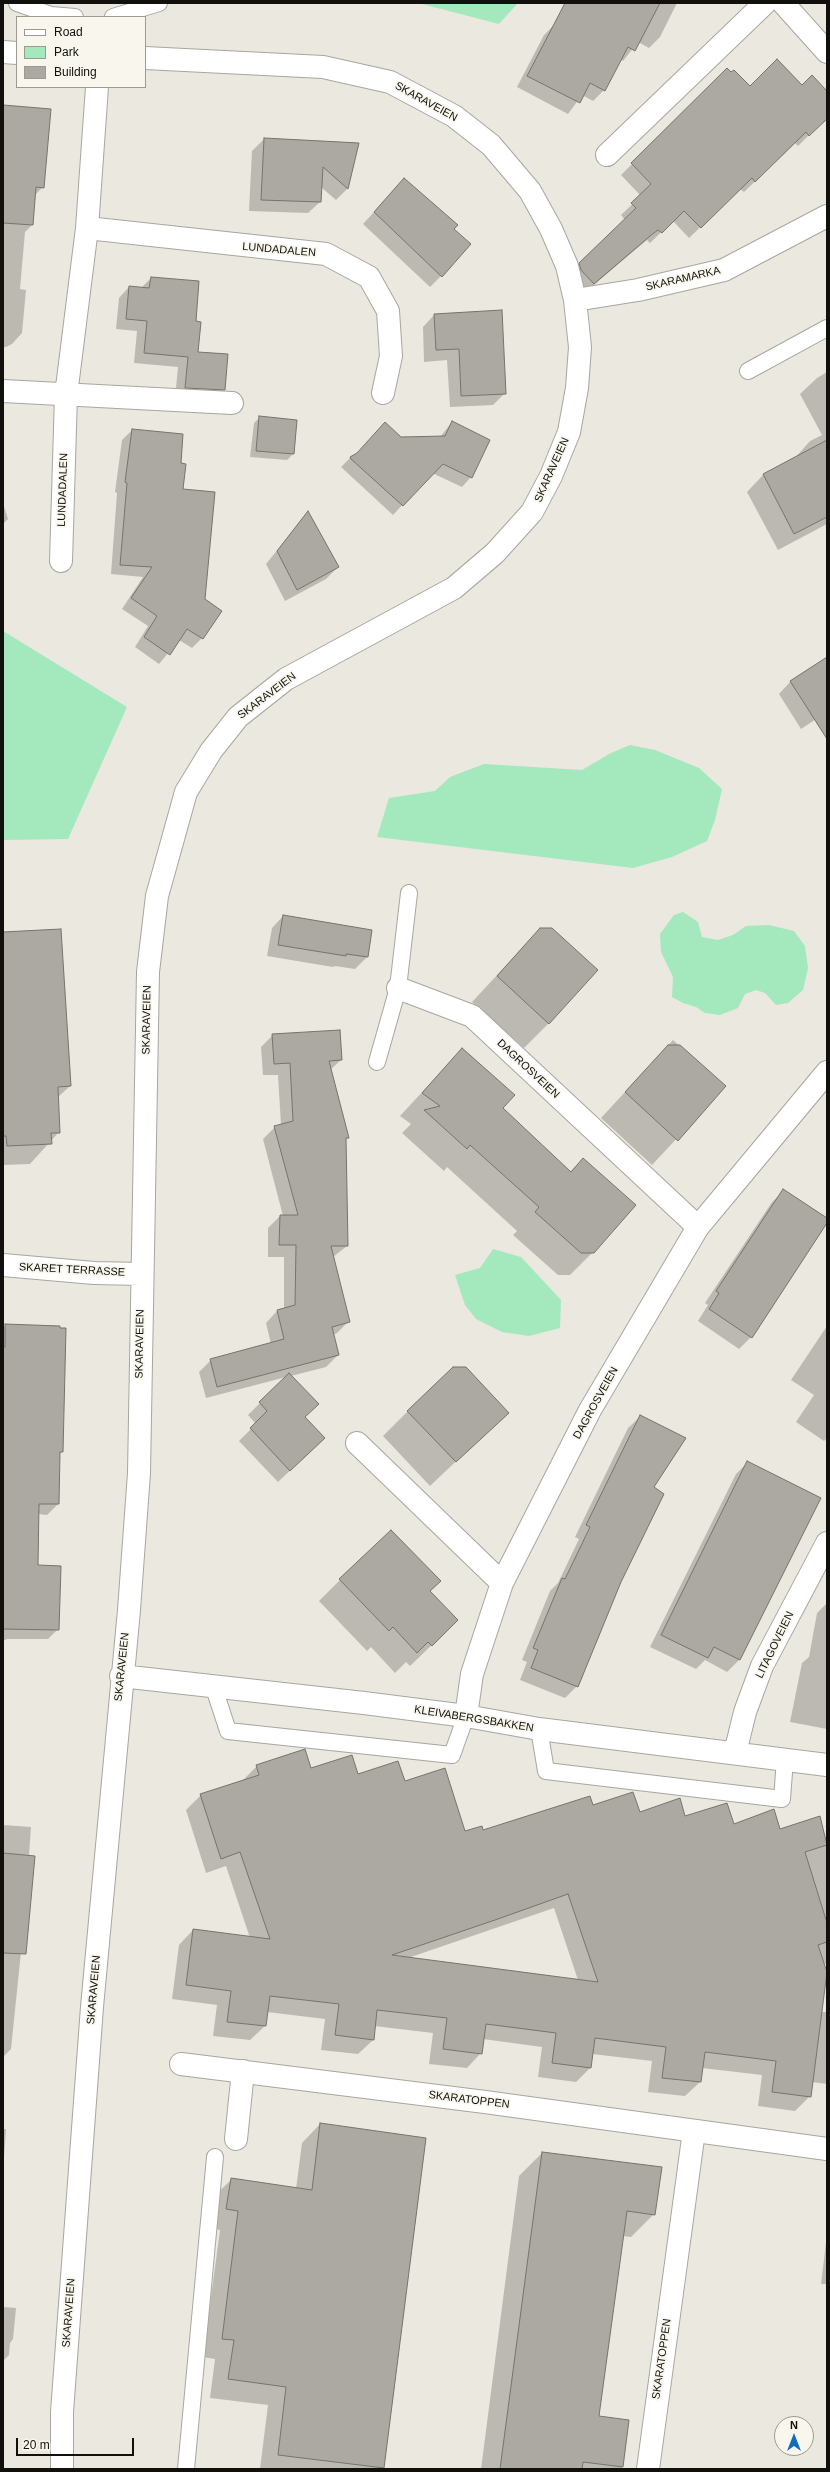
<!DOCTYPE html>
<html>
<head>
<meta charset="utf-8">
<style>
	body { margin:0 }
	#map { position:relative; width:830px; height:2472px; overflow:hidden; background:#ebe8e0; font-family:Arial,sans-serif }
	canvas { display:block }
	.frame { position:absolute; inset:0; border:4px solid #11100d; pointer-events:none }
	.legend { position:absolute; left:16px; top:16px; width:130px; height:72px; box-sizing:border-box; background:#f8f6ed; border:1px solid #9c9a93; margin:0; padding:5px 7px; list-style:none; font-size:12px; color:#11100d }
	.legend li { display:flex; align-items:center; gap:8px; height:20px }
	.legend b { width:20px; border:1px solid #9c9a93 }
	.north { position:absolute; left:774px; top:2416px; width:40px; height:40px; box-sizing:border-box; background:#f8f6ed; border:1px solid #9c9a93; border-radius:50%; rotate:0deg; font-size:11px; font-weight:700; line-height:16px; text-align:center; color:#11100d }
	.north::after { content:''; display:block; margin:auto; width:14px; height:18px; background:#116dba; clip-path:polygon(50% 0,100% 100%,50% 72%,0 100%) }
	.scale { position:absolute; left:16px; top:2438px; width:118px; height:18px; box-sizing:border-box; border:2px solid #11100d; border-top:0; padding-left:5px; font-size:12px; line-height:14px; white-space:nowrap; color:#11100d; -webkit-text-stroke:3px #f8f6ed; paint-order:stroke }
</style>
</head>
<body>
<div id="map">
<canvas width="830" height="2472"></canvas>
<div class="frame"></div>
<ul class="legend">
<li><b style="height:5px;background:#fff"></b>Road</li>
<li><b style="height:11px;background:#a4e8bd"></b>Park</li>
<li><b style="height:11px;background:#aba9a1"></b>Building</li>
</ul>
<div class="north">N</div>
<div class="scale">20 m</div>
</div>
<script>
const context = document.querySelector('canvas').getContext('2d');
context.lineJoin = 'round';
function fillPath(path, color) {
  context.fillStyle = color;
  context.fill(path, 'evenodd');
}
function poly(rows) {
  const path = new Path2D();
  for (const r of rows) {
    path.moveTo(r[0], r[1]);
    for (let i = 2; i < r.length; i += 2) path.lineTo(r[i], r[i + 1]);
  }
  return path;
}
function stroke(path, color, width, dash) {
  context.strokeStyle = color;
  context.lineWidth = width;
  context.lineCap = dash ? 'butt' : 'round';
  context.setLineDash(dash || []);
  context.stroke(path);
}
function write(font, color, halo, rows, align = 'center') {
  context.font = font + ' Arial,sans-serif';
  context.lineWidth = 3.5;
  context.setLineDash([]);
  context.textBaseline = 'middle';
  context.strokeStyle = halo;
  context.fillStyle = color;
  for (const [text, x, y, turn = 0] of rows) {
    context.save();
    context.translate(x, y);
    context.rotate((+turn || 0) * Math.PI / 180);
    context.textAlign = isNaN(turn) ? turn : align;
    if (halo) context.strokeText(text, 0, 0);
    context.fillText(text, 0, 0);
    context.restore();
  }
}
fillPath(poly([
	[418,3,518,3,499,24],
	[3,631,127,707,68,839,3,840],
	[630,745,655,750,699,768,722,789,715,820,707,841,672,857,633,868,377,837,389,798,435,791,450,777,484,764,582,770,611,753],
	[683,912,698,922,702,937,718,940,733,935,746,926,769,925,794,931,805,946,808,968,803,990,788,1003,776,1005,765,993,756,990,745,994,738,1008,720,1015,705,1013,696,1007,683,1003,672,997,673,977,661,952,660,934,674,915],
	[493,1249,521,1257,561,1300,560,1328,529,1336,502,1332,476,1319,465,1305,455,1275,480,1268]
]), '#a4e8bd');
fillPath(poly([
	[588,3,677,3,660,37,649,48,638,42,623,61,620,59,604,90,593,101,582,95,568,114,517,87,544,35,555,24],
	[727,70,750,87,827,112,827,117,798,146,795,143,744,192,740,189,689,238,673,221,650,243,647,240,583,294,569,275,625,220,621,215,641,196,621,175],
	[3,106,43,187,34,196,32,225,25,232,20,289,26,290,22,333,12,344,6,347,3,347],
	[264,139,358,144,347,189,336,200,321,187,320,202,308,213,249,211,252,151],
	[404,179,452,229,441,276,430,287,363,224],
	[151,278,195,322,197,353,224,390,213,400,175,398,178,367,134,363,137,331,116,329,119,298,129,287,140,289],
	[434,315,505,393,493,405,450,407,447,360,424,362,423,327],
	[827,372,827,524,778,550,747,492,763,475,794,459,810,441,822,435,800,394,817,378],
	[260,417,296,420,293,454,287,460,250,457,254,423],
	[452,422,471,477,462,487,432,473,393,515,341,467,350,458,401,438,440,437],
	[132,430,179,464,182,490,204,600,221,611,202,638,192,648,179,640,159,664,135,647,148,626,122,609,143,577,111,574,117,493,115,492,122,440],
	[3,503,8,519,3,524],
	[308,512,338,567,326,579,285,601,266,564],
	[827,658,827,712,801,729,779,694,790,682],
	[283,916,367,957,355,969,335,966,333,967,267,956,272,928],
	[540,929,549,1023,524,1048,472,1002],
	[3,933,70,1086,57,1098,59,1132,30,1164,3,1165],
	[273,1035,341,1060,330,1070,348,1138,345,1140,347,1246,333,1257,349,1321,337,1333,333,1335,338,1355,326,1367,291,1376,312,1450,278,1482,239,1441,256,1424,248,1415,286,1377,206,1398,199,1372,211,1360,271,1344,266,1323,277,1311,284,1309,284,1257,268,1257,268,1228,280,1216,283,1216,263,1139,275,1127,281,1125,278,1075,263,1075,261,1047],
	[673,1040,725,1087,652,1165,601,1118],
	[462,1049,502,1109,570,1172,583,1159,593,1252,570,1275,558,1275,513,1235,517,1231,447,1167,444,1171,402,1133,411,1124,400,1116],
	[784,1191,827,1221,751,1337,739,1349,698,1321,708,1305,705,1303,772,1202],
	[6,1325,62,1451,59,1454,58,1504,47,1515,38,1514,3,1528,3,1328],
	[827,1326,827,1438,824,1441,796,1422,814,1395,791,1380],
	[408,1411,507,1413,430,1486,383,1436],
	[640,1417,653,1487,620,1582,577,1686,565,1698,520,1680,527,1662,522,1660,550,1591,558,1583,579,1539,575,1537,628,1428],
	[747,1463,820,1499,739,1660,727,1672,705,1660,696,1669,650,1647,736,1474],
	[3,1579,58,1629,48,1639,7,1639,3,1641],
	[340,1580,429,1591,436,1641,410,1666,406,1662,395,1673,371,1647,367,1651,319,1601],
	[827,1603,827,1729,790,1722,802,1663,809,1657,817,1613],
	[257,1766,310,1770,404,1782,465,1832,482,1831,592,1806,779,1830,819,1817,827,1842,827,1964,823,1963,821,2012,827,2012,827,2084,812,2082,810,2096,795,2111,758,2106,762,2075,702,2068,700,2082,685,2096,648,2092,652,2061,592,2054,590,2068,576,2082,538,2077,542,2047,483,2039,481,2053,467,2068,429,2064,433,2033,374,2026,373,2040,358,2054,321,2050,325,2019,267,2012,265,2026,250,2040,213,2036,217,2005,172,1999,179,1945,193,1930,250,1938,226,1866,206,1873,186,1810,201,1795,242,1781],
	[554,1908,578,1980,408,1958],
	[3,1825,31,1827,25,1913,11,2049,3,2057],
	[320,2124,383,2467,381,2469,260,2469,268,2405,210,2398,215,2359,203,2357,220,2230,208,2228,212,2198,231,2180,296,2189,302,2143],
	[3,2129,6,2129,3,2172],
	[542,2153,654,2214,631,2237,622,2236,598,2417,622,2467,620,2469,481,2469,519,2176],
	[827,2234,827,2284,821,2284],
	[3,2307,16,2308,13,2339,10,2343,9,2355,3,2361]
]), '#0003');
const building = poly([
	[565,3,660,3,635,51,628,47,605,91,590,83,580,103,527,76,565,3],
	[777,59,802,85,812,75,827,91,827,119,809,136,806,132,755,182,752,178,701,228,684,211,662,233,658,230,650,236,594,284,581,270,579,263,636,208,631,203,651,184,631,163,727,68,731,72,734,70,750,86,777,59],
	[3,105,51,109,44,188,36,187,33,225,3,223,3,105],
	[264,138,359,143,348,189,323,167,321,202,261,200,264,138],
	[404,178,458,225,454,229,471,244,442,277,374,212,404,178],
	[151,277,199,281,196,321,201,322,198,352,228,354,225,390,185,388,188,357,144,353,147,321,126,319,129,286,149,288,151,277],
	[502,310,506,394,461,396,459,349,436,350,434,314,502,310],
	[259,416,297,420,294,454,256,451,259,416],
	[452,421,490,440,472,478,443,464,403,506,351,459,350,457,357,453,385,422,401,437,445,436,452,421],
	[132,429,183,434,181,463,186,464,183,489,215,492,205,599,222,611,203,639,187,629,170,655,144,637,157,616,131,598,152,567,120,565,127,483,125,482,132,429],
	[827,440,827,517,794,534,763,474,827,440],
	[308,511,339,567,297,590,277,551,308,511],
	[827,657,827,739,790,681,827,657],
	[283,915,372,930,368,957,346,954,346,956,278,945,283,915],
	[540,928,552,928,598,970,549,1024,497,976,540,928],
	[61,929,71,1086,58,1087,60,1133,51,1133,52,1144,7,1146,6,1136,3,1136,3,932,61,929],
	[340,1030,342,1060,329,1061,349,1138,346,1138,348,1246,331,1246,350,1322,332,1327,339,1355,217,1387,210,1359,284,1339,277,1310,295,1305,296,1245,279,1245,280,1215,298,1215,274,1126,293,1121,290,1063,274,1064,272,1034,340,1030],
	[668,1045,680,1045,726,1086,678,1141,625,1092,668,1045],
	[462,1048,515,1095,503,1108,571,1172,583,1158,636,1205,594,1253,581,1253,535,1212,539,1207,470,1145,467,1149,424,1110,440,1106,422,1093,462,1048],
	[783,1189,827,1218,827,1223,752,1338,709,1309,719,1293,716,1291,783,1189],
	[5,1324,60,1326,60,1328,66,1328,63,1452,60,1452,59,1504,39,1504,38,1565,61,1566,59,1630,3,1629,3,1347,5,1347,5,1324],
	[453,1367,466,1367,509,1413,456,1462,407,1411,453,1367],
	[289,1373,319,1404,305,1417,325,1438,290,1471,250,1428,267,1411,259,1402,289,1373],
	[640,1415,686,1438,654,1487,664,1494,621,1582,578,1687,531,1668,538,1650,533,1648,562,1578,565,1579,590,1527,586,1525,640,1415],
	[747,1461,821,1498,740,1660,714,1647,708,1658,661,1635,747,1461],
	[391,1530,441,1581,430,1591,458,1620,432,1646,428,1642,417,1653,393,1627,389,1631,339,1579,391,1530],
	[305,1749,311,1768,352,1755,358,1774,398,1761,405,1781,445,1768,465,1831,482,1826,483,1830,590,1796,593,1805,633,1792,640,1812,680,1798,685,1816,727,1803,734,1824,774,1809,780,1829,820,1816,827,1845,805,1852,827,1923,827,1942,818,1945,827,1972,811,2097,772,2092,776,2061,705,2052,701,2082,662,2078,666,2047,595,2038,591,2068,552,2063,556,2033,486,2024,482,2054,443,2049,447,2018,377,2010,374,2040,335,2035,339,2004,270,1996,266,2026,227,2022,231,1991,186,1985,193,1929,270,1939,240,1852,221,1859,200,1794,259,1775,256,1765,305,1749],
	[568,1894,598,1982,392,1955,495,1920,568,1894],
	[3,1853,35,1856,26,1954,3,1953,3,1853],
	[320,2123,426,2138,384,2468,278,2455,286,2387,228,2379,234,2340,222,2339,238,2211,226,2209,231,2178,312,2190,320,2123],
	[542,2152,662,2167,655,2215,627,2211,599,2416,629,2420,623,2467,583,2462,582,2469,500,2469,542,2152]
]);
fillPath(building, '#aba9a1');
stroke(building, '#75736c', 1);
const service = poly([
	[17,3,51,15,75,17],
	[113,17,159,3],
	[748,371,827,328],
	[377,1062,398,988,409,893],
	[213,1685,228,1731,452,1755,466,1716],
	[539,1729,546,1771,782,1799,785,1759],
	[186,2469,215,2157]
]);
const minor = poly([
	[783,3,827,52],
	[3,52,17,53],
	[607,155,765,3],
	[87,228,326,254,369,277,388,311,391,356,383,393],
	[575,300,638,290,724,270,827,216],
	[3,391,232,403],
	[61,561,66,395,87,228,97,87],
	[398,988,472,1016,698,1227],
	[3,1265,94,1273,141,1274],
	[357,1443,502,1583],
	[121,1676,364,1703,466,1716,539,1729,827,1765],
	[466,1716,472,1674,502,1583,590,1410,698,1227,827,1072],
	[735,1753,745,1712,762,1666,827,1543],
	[181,2064,485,2102,827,2149],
	[236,2139,243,2071],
	[62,2469,62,2412,92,2007,129,1610,139,1473,148,972,157,896,186,792,211,751,238,717,286,679,454,588,495,553,532,512,551,476,569,432,577,388,580,347,575,300,567,266,551,229,530,191,491,145,454,116,390,82,323,67,145,58],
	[648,2469,694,2131]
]);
stroke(service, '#a8a69e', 18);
stroke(minor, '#a8a69e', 24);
stroke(service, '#fff', 16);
stroke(minor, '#fff', 22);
write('11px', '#11100d', '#f8f6ed', [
	["SKARAVEIEN",426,102,29],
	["LUNDADALEN",279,250,5],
	["SKARAMARKA",683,279,-13],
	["SKARAVEIEN",552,470,-66],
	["LUNDADALEN",63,490,-88],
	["SKARAVEIEN",267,696,-37],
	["SKARAVEIEN",147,1020,-89],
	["DAGROSVEIEN",528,1069,43],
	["SKARET TERRASSE",72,1270,3],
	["SKARAVEIEN",140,1344,-89],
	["DAGROSVEIEN",596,1403,-61],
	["LITAGOVEIEN",775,1645,-64],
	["SKARAVEIEN",122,1667,-84],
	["KLEIVABERGSBAKKEN",474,1719,9],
	["SKARAVEIEN",94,1990,-85],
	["SKARATOPPEN",469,2100,7],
	["SKARAVEIEN",69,2313,-86],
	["SKARATOPPEN",662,2359,-82]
]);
</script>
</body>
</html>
